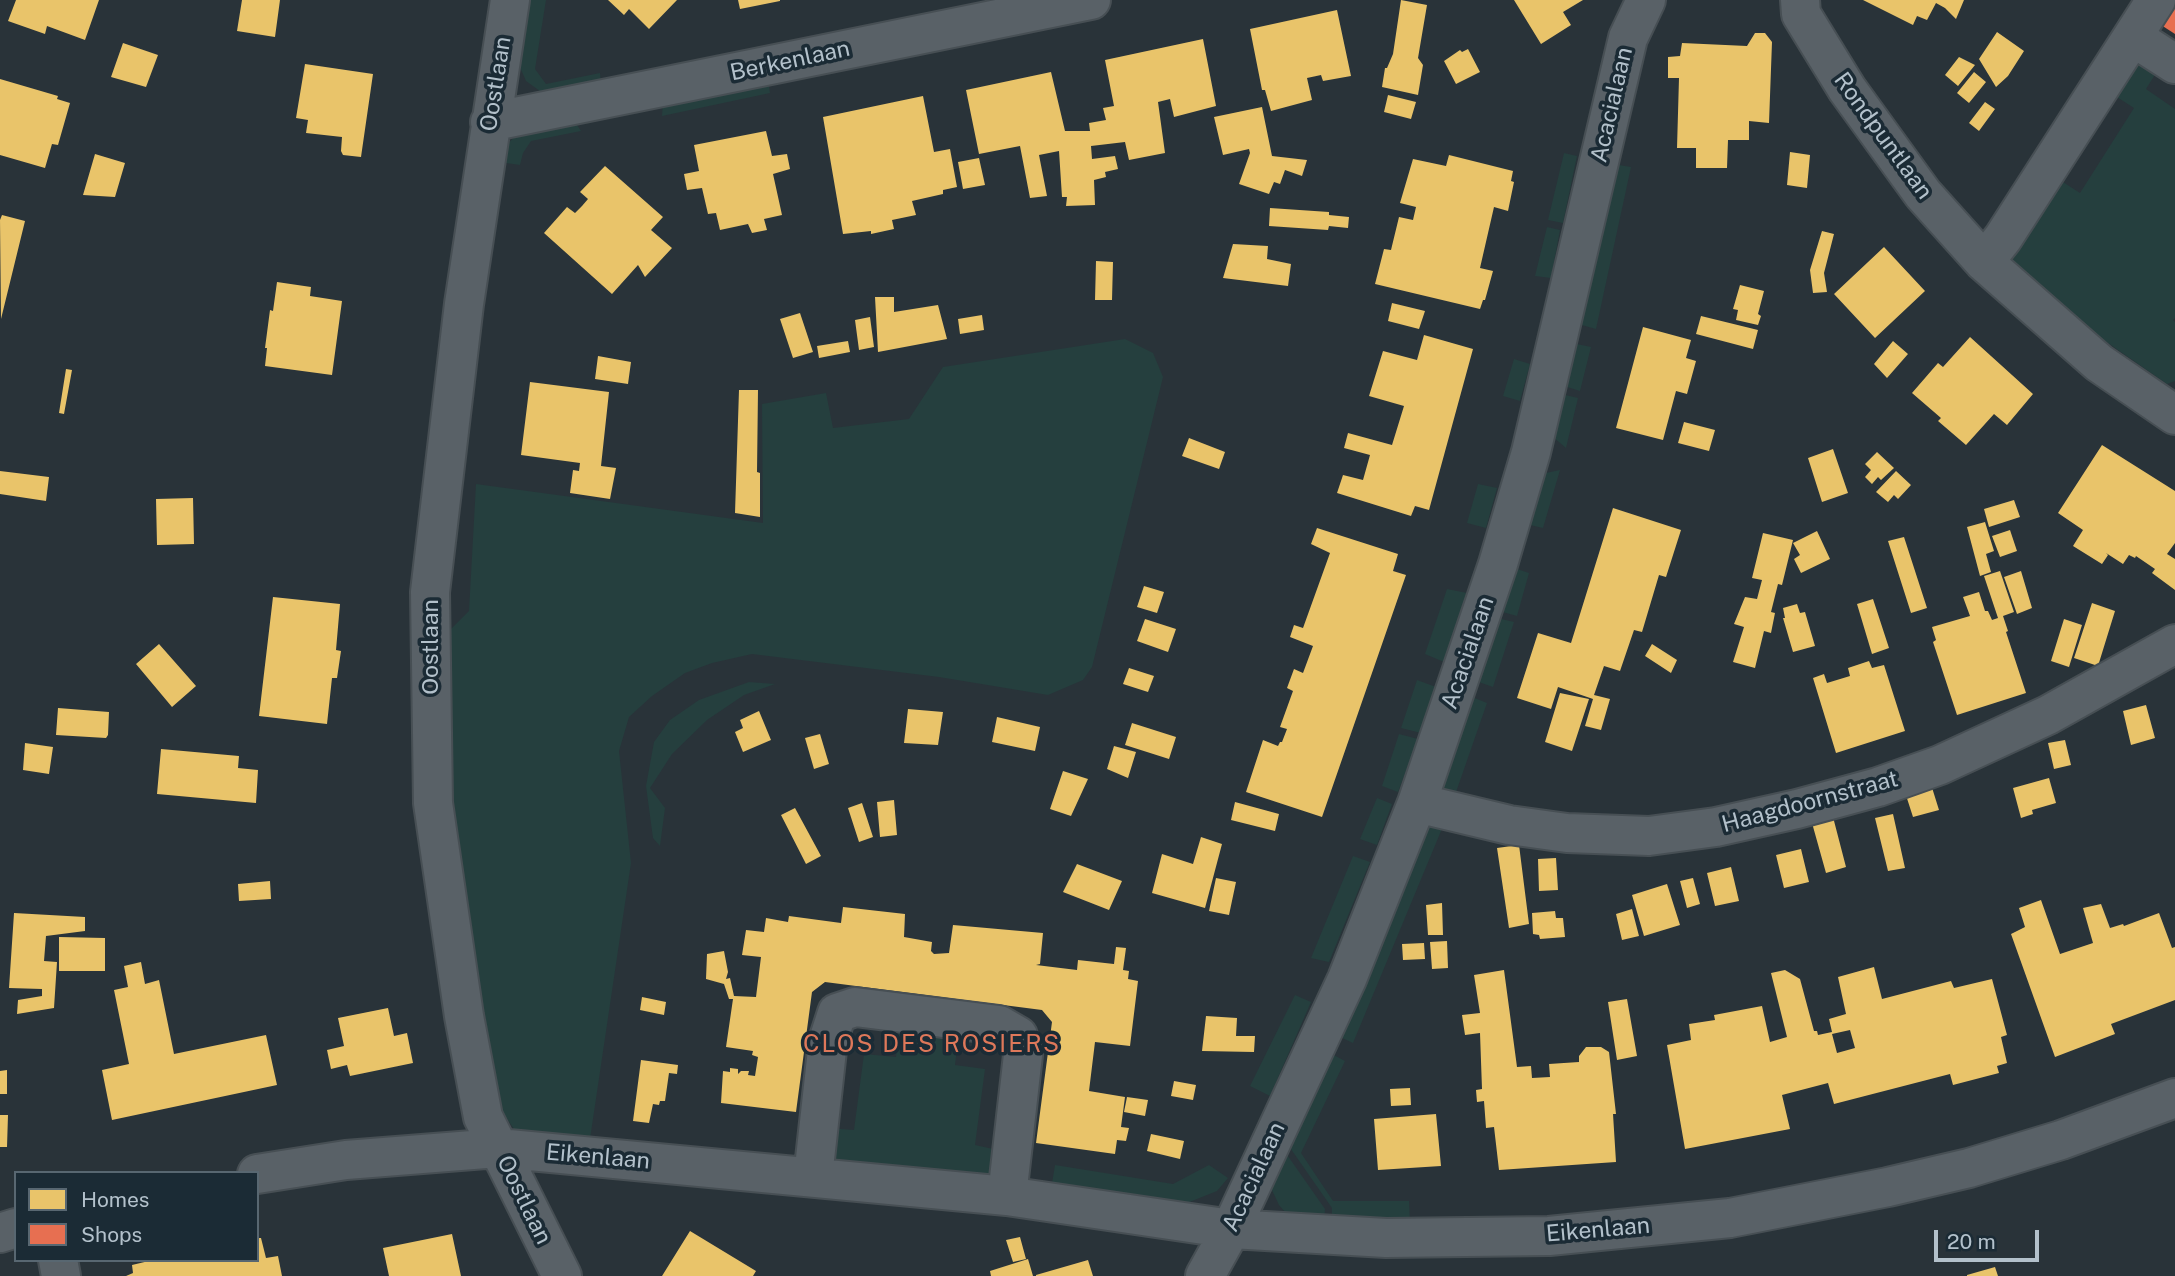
<!DOCTYPE html>
<html>
<head>
<meta charset="utf-8">
<style>
	body { margin:0 }
	#map { position:relative; width:2175px; height:1276px; overflow:hidden; background:#293339; font-family:"Public Sans",sans-serif }
	canvas { display:block }
	.legend { position:absolute; left:14px; top:1171px; width:245px; height:91px; box-sizing:border-box; background:#1b2b35; border:2px solid #586771; margin:0; padding:9px 12px; list-style:none; font-size:21px; color:#b3c1cb }
	.legend li { display:flex; align-items:center; gap:14px; height:35px }
	.legend b { width:35px; border:2px solid #586771 }
	.scale { position:absolute; left:1934px; top:1230px; width:105px; height:32px; box-sizing:border-box; border:4px solid #b3c1cb; border-top:0; padding-left:9px; font-size:21px; line-height:24px; white-space:nowrap; color:#b3c1cb; -webkit-text-stroke:5px #1b2b35; paint-order:stroke }
</style>
</head>
<body>
<div id="map">
<canvas width="2175" height="1276"></canvas>
<ul class="legend">
<li><b style="height:19px;background:#e9c46a"></b>Homes</li>
<li><b style="height:19px;background:#e76f51"></b>Shops</li>
</ul>
<div class="scale">20 m</div>
</div>
<script>
const context = document.querySelector('canvas').getContext('2d');
context.lineJoin = 'round';
function fillPath(path, color) {
  context.fillStyle = color;
  context.fill(path, 'evenodd');
}
function poly(rows) {
  const path = new Path2D();
  for (const r of rows) {
    path.moveTo(r[0], r[1]);
    for (let i = 2; i < r.length; i += 2) path.lineTo(r[i], r[i + 1]);
  }
  return path;
}
function stroke(path, color, width, dash) {
  context.strokeStyle = color;
  context.lineWidth = width;
  context.lineCap = dash ? 'butt' : 'round';
  context.setLineDash(dash || []);
  context.stroke(path);
}
function write(font, color, halo, rows, align = 'center') {
  context.font = font + ' "Public Sans",sans-serif';
  context.lineWidth = 7;
  context.setLineDash([]);
  context.textBaseline = 'middle';
  context.strokeStyle = halo;
  context.fillStyle = color;
  for (const [text, x, y, turn = 0] of rows) {
    context.save();
    context.translate(x, y);
    context.rotate((+turn || 0) * Math.PI / 180);
    context.textAlign = isNaN(turn) ? turn : align;
    if (halo) context.strokeText(text, 0, 0);
    context.fillText(text, 0, 0);
    context.restore();
  }
}
fillPath(poly([
	[526,0,546,0,535,69,546,84,600,73,601,84,544,94,526,81,519,65],
	[2142,57,2163,62,2146,89,2175,109,2175,318,2173,320,2175,322,2175,381,2167,384,2092,332,2011,263,2012,249,2052,175,2080,193,2134,108,2106,90],
	[768,80,770,93,662,116,663,102],
	[573,119,581,131,531,141,523,153,520,165,499,162,502,150,517,134],
	[1564,153,1577,156,1563,223,1548,220],
	[1613,164,1631,167,1596,329,1578,324],
	[1547,227,1560,230,1551,278,1535,276],
	[1125,339,1153,353,1163,377,1092,667,1083,680,1048,695,939,677,752,654,712,663,685,673,652,696,629,717,619,751,631,863,590,1139,516,1132,501,1110,447,796,442,638,469,611,476,484,763,523,762,404,826,393,833,428,909,419,943,367],
	[1572,343,1591,347,1580,391,1561,385],
	[1514,359,1530,364,1520,401,1503,396],
	[1561,394,1578,398,1566,448,1552,436],
	[1560,470,1543,528,1526,524,1541,474],
	[1478,484,1497,488,1486,528,1467,523],
	[1514,568,1529,573,1517,616,1499,611],
	[1447,589,1467,593,1444,662,1425,654],
	[1497,618,1514,622,1493,687,1476,681],
	[1417,680,1436,687,1421,733,1401,728],
	[749,682,775,684,744,695,707,720,672,754,650,788,665,808,660,846,653,838,646,786,654,742,670,720,699,700],
	[1472,697,1487,703,1454,798,1450,802,1440,786],
	[1399,734,1418,739,1398,792,1382,786],
	[1377,798,1392,804,1377,845,1360,839],
	[1446,819,1353,1043,1336,1035,1427,823],
	[1353,856,1370,862,1329,962,1311,958],
	[1295,995,1311,1002,1270,1096,1250,1086],
	[899,1026,959,1032,955,1065,985,1069,975,1145,1002,1151,998,1181,825,1160,828,1128,854,1130,864,1054,896,1057],
	[1328,1052,1345,1061,1301,1153,1333,1201,1409,1201,1410,1223,1332,1222,1332,1208,1286,1142],
	[1283,1149,1325,1209,1324,1222,1299,1220,1285,1212,1279,1205,1271,1188,1271,1172],
	[1055,1165,1173,1184,1209,1165,1228,1178,1217,1191,1187,1203,1051,1189]
]), '#253f3e');
fillPath(poly([
	[16,0,99,0,85,40,47,26,45,34,8,21],
	[242,0,280,0,275,37,237,31],
	[608,0,677,0,649,29,629,9,624,15],
	[738,0,780,0,780,1,740,9],
	[1401,0,1427,5,1418,58,1423,65,1418,95,1382,87,1385,68,1387,68,1393,54],
	[1514,0,1583,0,1563,12,1571,25,1541,44],
	[1863,0,1964,0,1956,19,1945,8,1936,3,1927,20,1917,16,1913,25],
	[1337,10,1351,76,1323,81,1321,75,1307,78,1312,100,1271,111,1265,90,1262,90,1250,29],
	[1997,32,2024,51,2008,76,1996,87,1979,59],
	[1755,33,1765,33,1772,42,1769,123,1749,121,1749,140,1728,140,1727,168,1696,168,1696,148,1677,148,1679,78,1668,78,1668,57,1680,56,1682,43,1747,46],
	[1203,39,1216,106,1174,117,1170,99,1158,102,1165,153,1129,160,1125,142,1091,146,1092,159,1115,156,1118,169,1105,172,1106,177,1094,180,1095,205,1066,206,1067,197,1062,197,1059,151,1039,155,1047,196,1030,198,1020,146,979,154,966,90,1051,72,1065,131,1090,131,1089,123,1106,120,1103,108,1114,106,1105,60],
	[123,43,158,55,146,87,111,77],
	[1468,49,1480,72,1456,84,1444,61,1460,50,1462,52],
	[1959,57,1975,65,1958,86,1945,75],
	[305,64,373,74,361,157,343,155,341,151,342,137,306,133,308,120,296,118],
	[1974,72,1986,82,1969,103,1957,93],
	[0,79,58,96,57,99,70,103,58,145,52,144,45,168,0,155],
	[1388,95,1416,102,1411,119,1384,112],
	[923,96,934,152,950,149,957,187,943,190,943,194,912,201,916,215,892,220,894,229,871,234,871,231,843,234,823,117],
	[1985,102,1995,109,1979,131,1969,123],
	[1262,107,1272,156,1307,160,1302,176,1285,170,1280,184,1274,182,1269,194,1239,184,1250,153,1249,149,1223,155,1214,117],
	[766,131,772,156,787,154,790,169,773,174,782,215,764,219,767,230,752,233,748,224,720,230,716,213,708,214,702,188,687,190,684,174,699,171,694,145],
	[1790,152,1810,155,1807,188,1787,185],
	[95,154,125,163,115,197,83,195],
	[1449,155,1513,171,1511,181,1514,182,1508,211,1494,207,1480,268,1493,271,1485,300,1483,300,1480,309,1375,284,1384,249,1391,250,1399,217,1413,220,1416,207,1400,203,1413,159,1446,166],
	[979,158,985,185,963,189,958,162],
	[605,166,663,217,651,230,672,248,645,277,638,265,612,294,544,233,567,207,575,213,582,206,588,199,580,192],
	[1270,208,1329,212,1329,215,1349,217,1348,228,1329,226,1328,230,1269,226],
	[2,215,25,221,1,319,0,220],
	[1822,231,1834,234,1824,273,1827,292,1813,293,1810,270],
	[1233,244,1268,246,1267,259,1291,264,1288,286,1223,278],
	[1884,247,1925,291,1875,338,1834,294],
	[1096,261,1113,262,1112,300,1095,300],
	[277,282,311,287,310,296,342,301,332,375,265,366,267,348,265,348,270,310,273,311],
	[1740,285,1764,291,1758,314,1761,316,1758,325,1736,320,1738,310,1733,309],
	[875,297,894,297,894,312,938,305,947,339,878,352],
	[1392,303,1425,311,1419,329,1388,321],
	[800,313,813,352,793,358,780,319],
	[982,315,984,330,960,334,958,319],
	[1701,316,1758,330,1753,349,1696,334],
	[870,317,874,347,859,350,855,320],
	[1643,327,1691,340,1686,358,1696,361,1687,394,1676,391,1663,440,1616,428],
	[1424,335,1473,349,1429,510,1415,506,1411,516,1337,493,1343,475,1363,480,1370,455,1344,448,1348,433,1392,445,1404,406,1369,396,1383,351,1417,360],
	[1970,337,2033,394,2007,425,1994,414,1966,445,1938,421,1941,418,1912,393,1938,363,1943,367],
	[848,341,850,352,819,358,817,346],
	[1893,341,1908,354,1887,378,1874,364],
	[598,356,631,362,628,384,595,379],
	[66,369,72,370,64,414,59,413],
	[530,382,609,392,601,466,616,468,610,499,570,493,573,470,579,471,580,463,521,455],
	[739,390,758,390,757,472,760,473,760,517,735,513],
	[1684,422,1715,430,1709,451,1678,443],
	[1189,438,1225,452,1219,469,1182,456],
	[2102,445,2175,491,2175,543,2167,554,2175,559,2175,590,2152,573,2155,569,2136,556,2135,558,2129,555,2123,564,2106,553,2108,555,2102,564,2073,546,2083,530,2058,513],
	[1833,449,1848,493,1822,502,1808,458],
	[1877,452,1894,468,1881,480,1878,477,1872,484,1865,477,1871,470,1865,464],
	[0,471,49,477,46,501,0,494],
	[1896,471,1911,485,1898,499,1894,495,1888,502,1876,492],
	[193,498,194,544,157,545,156,499],
	[2014,500,2020,517,1989,527,1984,509],
	[1613,508,1681,530,1666,577,1659,575,1642,632,1634,630,1620,671,1604,666,1594,695,1610,699,1601,730,1585,726,1593,699,1558,687,1551,709,1517,698,1538,633,1571,643],
	[1985,522,1994,551,1986,554,1991,572,1980,576,1967,527],
	[1317,528,1398,554,1393,571,1406,575,1322,817,1246,792,1263,740,1278,746,1280,742,1282,742,1287,729,1280,727,1293,691,1287,688,1294,669,1303,673,1313,646,1290,637,1294,625,1303,628,1330,553,1311,544],
	[2010,530,2017,551,2000,557,1992,536],
	[1817,531,1830,559,1801,573,1794,559,1800,555,1793,543],
	[1763,533,1793,540,1782,585,1778,584,1771,612,1775,613,1771,633,1764,631,1755,668,1733,662,1744,627,1734,624,1745,597,1757,599,1762,580,1752,578],
	[1904,537,1927,608,1911,613,1888,541],
	[2000,571,2014,612,2003,616,2008,631,2006,632,2026,693,1957,715,1933,642,1936,640,1932,627,1970,616,1963,597,1979,592,1985,611,1988,611,1992,620,1998,618,1984,576],
	[2021,571,2032,608,2017,614,2004,577],
	[1144,586,1164,592,1157,613,1137,607],
	[273,597,340,604,336,650,341,651,337,678,332,678,327,724,259,716],
	[1873,599,1889,648,1872,654,1857,604],
	[2092,603,2115,611,2098,666,2074,658],
	[1797,604,1800,613,1805,612,1815,646,1793,652,1783,618,1785,618,1783,608],
	[1145,619,1176,629,1168,652,1137,641],
	[2064,619,2082,625,2069,667,2051,661],
	[159,644,196,686,172,707,136,664],
	[1652,644,1677,660,1671,673,1645,656],
	[1869,661,1872,668,1884,665,1905,731,1836,753,1813,678,1824,674,1827,683,1850,676,1848,668],
	[1129,668,1154,676,1148,692,1123,684],
	[1560,693,1589,699,1572,751,1545,742],
	[2146,705,2155,738,2131,745,2123,711],
	[58,708,109,712,108,735,106,738,56,735],
	[908,709,943,712,938,745,904,743],
	[759,711,771,740,743,752,735,732,743,728,740,720],
	[997,717,1040,727,1035,751,992,742],
	[1132,723,1176,737,1169,759,1125,745],
	[820,734,829,764,814,769,805,738],
	[2065,740,2071,765,2054,769,2048,743],
	[25,743,53,747,49,774,23,770],
	[1114,746,1136,752,1128,778,1107,769],
	[161,749,239,756,238,768,258,770,256,803,157,794],
	[1063,771,1088,779,1071,816,1050,809],
	[1929,778,1939,810,1913,817,1903,786],
	[2049,778,2056,803,2032,810,2033,814,2021,818,2013,788],
	[894,800,897,835,880,837,877,802],
	[1235,802,1279,814,1275,831,1231,820],
	[862,803,873,837,859,842,848,808],
	[795,808,821,856,806,864,781,815],
	[1893,814,1905,868,1888,871,1875,818],
	[1833,817,1846,867,1826,873,1812,823],
	[1201,837,1222,844,1205,908,1152,893,1162,854,1193,864],
	[1519,845,1529,924,1509,928,1497,848],
	[1801,849,1809,882,1784,888,1776,855],
	[1556,858,1558,890,1539,891,1538,859],
	[1077,864,1122,881,1109,910,1063,892],
	[1731,867,1739,901,1715,906,1707,873],
	[1216,878,1236,882,1229,915,1209,911],
	[1693,878,1700,904,1687,908,1680,881],
	[270,881,271,899,239,901,238,884],
	[1667,884,1680,925,1644,936,1632,895],
	[2041,900,2060,954,2093,943,2083,908,2101,904,2110,928,2123,924,2124,926,2159,913,2172,948,2175,947,2175,1000,2111,1024,2115,1034,2055,1057,2011,934,2025,927,2019,908],
	[1442,903,1443,935,1428,935,1426,905],
	[843,907,905,914,904,937,932,942,931,951,934,954,949,953,953,925,1043,933,1040,964,1036,965,1077,970,1078,960,1114,964,1116,947,1126,948,1123,970,1129,971,1128,979,1138,981,1130,1046,1095,1042,1089,1091,1125,1097,1121,1127,1129,1128,1126,1141,1117,1140,1115,1154,1036,1143,1052,1022,1042,1010,825,982,812,992,796,1112,721,1103,723,1071,730,1072,730,1068,738,1069,738,1074,741,1071,749,1071,748,1075,755,1076,758,1057,752,1055,753,1051,726,1047,733,999,729,999,724,984,706,979,707,954,724,951,728,972,726,979,730,978,734,996,756,997,761,957,742,955,746,930,764,932,766,918,788,922,789,916,841,923],
	[1632,909,1639,936,1622,940,1616,914],
	[1555,911,1556,918,1563,918,1565,937,1540,939,1539,935,1533,934,1532,913],
	[14,913,85,917,85,931,46,936,44,961,57,962,54,1008,17,1014,18,1000,42,996,42,989,9,988],
	[59,937,105,938,105,971,59,971],
	[1447,941,1448,968,1432,969,1430,942],
	[1424,943,1425,959,1403,960,1402,944],
	[141,962,145,984,159,980,174,1054,266,1035,277,1085,112,1120,102,1070,129,1064,114,990,128,987,124,966],
	[1874,967,1882,999,1951,981,1954,988,1992,979,2007,1035,2001,1037,2007,1063,1997,1066,1999,1073,1953,1085,1950,1074,1834,1104,1828,1083,1782,1095,1790,1129,1685,1149,1667,1045,1691,1040,1689,1024,1715,1020,1714,1015,1762,1006,1770,1042,1787,1037,1771,973,1785,970,1800,979,1814,1031,1817,1031,1818,1035,1832,1032,1829,1019,1846,1014,1838,977],
	[1850,1030,1855,1048,1837,1053,1832,1034],
	[1504,970,1517,1067,1531,1066,1532,1078,1550,1077,1549,1064,1579,1062,1579,1056,1586,1047,1601,1047,1609,1052,1616,1114,1613,1114,1616,1162,1499,1170,1494,1127,1486,1128,1484,1101,1477,1102,1476,1090,1482,1089,1480,1033,1465,1035,1462,1015,1480,1013,1474,975],
	[642,997,666,1002,664,1015,640,1010],
	[1627,999,1637,1056,1617,1060,1608,1002],
	[388,1008,394,1036,407,1033,413,1063,350,1076,347,1065,331,1069,327,1050,344,1046,338,1018],
	[1206,1016,1237,1018,1236,1036,1255,1036,1254,1052,1202,1051],
	[641,1060,678,1065,677,1074,669,1073,665,1101,660,1101,659,1105,653,1104,649,1123,633,1121],
	[7,1070,7,1094,0,1094,0,1071],
	[1174,1081,1196,1085,1193,1100,1171,1096],
	[1410,1088,1411,1105,1391,1106,1390,1089],
	[1127,1097,1148,1100,1145,1116,1124,1112],
	[1436,1114,1441,1166,1378,1170,1374,1119],
	[0,1115,8,1115,7,1147,0,1147],
	[1151,1134,1184,1141,1180,1159,1147,1151],
	[690,1231,756,1271,753,1276,662,1276],
	[452,1234,461,1276,389,1276,383,1248],
	[1020,1237,1026,1259,1013,1262,1006,1240],
	[257,1238,261,1238,266,1258,278,1256,282,1276,126,1276,133,1273,132,1265,153,1260,257,1260],
	[1028,1259,1033,1276,991,1276,990,1271],
	[1088,1260,1093,1276,1036,1276,1036,1275],
	[1995,1267,1998,1276,1967,1276,1967,1275]
]), '#e9c46a');
fillPath(poly([
	[2175,0,2175,34,2158,23]
]), '#e76f51');
const minor = poly([
	[510,0,464,304,430,592,433,803,464,1016,483,1117,562,1276],
	[1800,0,1801,14,1847,89,1923,194,1984,262,2099,363,2175,415],
	[2133,37,2175,64],
	[490,122,1091,0],
	[1984,262,2003,238,2156,0],
	[1417,803,1509,825,1567,833,1649,836,1716,827,1797,809,1878,787,1940,765,2048,715,2175,644],
	[257,1174,346,1160,498,1148,1007,1196,1231,1229,1386,1238,1549,1236,1730,1218,1888,1187,1969,1168,2061,1140,2175,1098],
	[813,1177,828,1041,837,1013,855,1007,999,1025,1018,1036,1023,1055,1007,1196],
	[0,1233,16,1228],
	[58,1260,61,1276],
	[1205,1276,1231,1229,1347,979,1417,803,1498,564,1531,452,1628,38,1646,0]
]);
stroke(minor, '#474f54', 42);
stroke(minor, '#596167', 38);
write('23px', '#b3c1cb', '#1b2b35', [
	["Berkenlaan",790,61,-12],
	["Oostlaan",496,84,-81],
	["Acacialaan",1612,105,-77],
	["Rondpuntlaan",1883,136,54],
	["Oostlaan",431,647,-90],
	["Acacialaan",1468,653,-71],
	["Haagdoornstraat",1810,802,-15],
	["Eikenlaan",598,1157,5],
	["Acacialaan",1254,1177,-65],
	["Oostlaan",524,1200,64],
	["Eikenlaan",1598,1230,-5]
]);
context.letterSpacing = '2px';
write('24px', '#de785a', '#1b2b35', [
	["CLOS DES ROSIERS",932,1045]
]);
context.letterSpacing = '0px';
</script>
</body>
</html>
